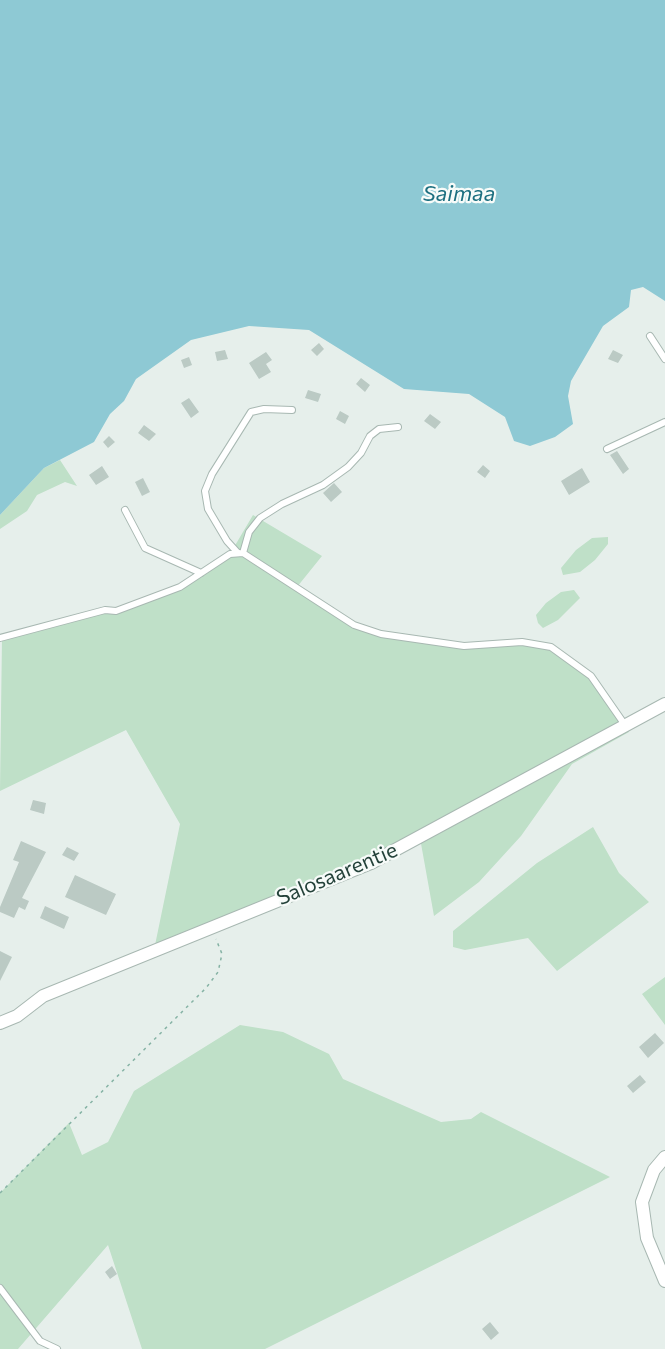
<!DOCTYPE html>
<html>
<head>
<meta charset="utf-8">
<style>
	body { margin:0 }
	canvas { display:block; background:#e6efeb }
</style>
</head>
<body>
<canvas width="665" height="1349"></canvas>
<script>
const context = document.querySelector('canvas').getContext('2d');
context.lineJoin = 'round';
function fillPath(path, color) {
  context.fillStyle = color;
  context.fill(path, 'evenodd');
}
function poly(rows) {
  const path = new Path2D();
  for (const r of rows) {
    path.moveTo(r[0], r[1]);
    for (let i = 2; i < r.length; i += 2) path.lineTo(r[i], r[i + 1]);
  }
  return path;
}
function stroke(path, color, width, dash) {
  context.strokeStyle = color;
  context.lineWidth = width;
  context.lineCap = dash ? 'butt' : 'round';
  context.setLineDash(dash || []);
  context.stroke(path);
}
function write(font, color, halo, rows, align = 'center') {
  context.font = font + ' Commissioner,sans-serif';
  context.lineWidth = 4.5;
  context.setLineDash([]);
  context.textBaseline = 'middle';
  context.strokeStyle = halo;
  context.fillStyle = color;
  for (const [text, x, y, turn = 0] of rows) {
    context.save();
    context.translate(x, y);
    context.rotate((+turn || 0) * Math.PI / 180);
    context.textAlign = isNaN(turn) ? turn : align;
    if (halo) context.strokeText(text, 0, 0);
    context.fillText(text, 0, 0);
    context.restore();
  }
}
fillPath(poly([
	[60,460,77,486,65,482,37,495,27,511,0,529,0,515,44,468],
	[253,515,322,556,297,587,354,625,381,634,464,646,497,642,551,647,591,676,629,732,572,764,521,836,479,882,434,916,420,838,154,950,180,824,126,730,0,791,2,637,105,610,116,611,180,587,230,554],
	[608,537,608,544,595,560,580,572,563,575,561,568,576,550,592,538],
	[574,590,580,598,558,620,543,628,538,623,536,615,546,603,561,592],
	[593,827,619,873,649,902,557,971,528,938,465,950,453,947,453,931,537,863],
	[665,977,665,1025,642,994],
	[240,1025,283,1032,329,1054,343,1079,441,1122,471,1119,481,1112,610,1177,265,1349,142,1349,108,1245,18,1349,0,1349,0,1193,69,1123,82,1155,108,1142,134,1091]
]), '#bfe0c8');
fillPath(poly([
	[0,0,665,0,665,301,643,287,631,290,629,307,603,326,571,381,568,396,573,424,555,437,530,446,514,441,505,417,469,394,404,389,309,330,249,326,191,340,136,379,124,401,110,414,94,442,44,468,0,515]
]), '#8ec9d4');
fillPath(poly([
	[319,343,324,349,317,356,311,350],
	[225,350,228,359,217,361,215,352],
	[613,350,623,355,618,363,608,359],
	[266,352,272,360,266,364,271,372,259,379,249,363],
	[189,357,192,365,184,368,181,360],
	[361,378,370,385,365,392,356,384],
	[308,390,321,394,318,402,305,398],
	[189,398,199,412,191,418,181,403],
	[340,411,349,416,345,424,336,419],
	[430,414,441,422,435,429,424,421],
	[144,425,156,434,149,441,138,433],
	[109,436,115,442,108,448,103,442],
	[617,451,629,469,623,474,610,455],
	[483,465,490,471,485,478,477,472],
	[102,466,109,477,96,485,89,475],
	[582,468,590,482,569,495,561,481],
	[143,478,150,492,142,496,135,482],
	[334,483,342,492,331,502,323,493],
	[33,800,46,803,44,814,30,810],
	[21,841,46,852,22,898,29,901,25,910,19,907,14,918,0,912,0,907,19,862,13,860],
	[67,847,79,853,74,861,62,855],
	[75,875,116,894,106,915,65,897],
	[45,906,69,917,64,929,40,918],
	[0,951,12,957,0,981],
	[655,1033,664,1043,648,1058,639,1047],
	[640,1075,646,1082,633,1093,627,1086],
	[112,1266,117,1274,110,1279,105,1272],
	[490,1322,499,1333,491,1340,482,1329]
]), '#bbcac4');
const service = poly([
	[650,336,665,359],
	[607,449,665,422],
	[125,510,145,548,201,573],
	[237,552,227,541,208,509,205,491,212,474,251,412,264,409,292,410],
	[243,553,249,532,260,518,282,504,323,485,348,467,361,453,370,436,379,429,398,427],
	[0,638,105,610,116,611,180,587,230,554,243,553,354,625,381,634,464,646,522,642,551,647,591,676,625,725],
	[0,1288,40,1341,57,1349]
]);
const minor = poly([
	[0,1023,17,1016,43,996,371,863,665,704],
	[665,1157,654,1170,642,1202,647,1238,665,1281]
]);
stroke(service, '#a8b8b2', 8);
stroke(minor, '#a8b8b2', 14);
stroke(poly([
	[0,1193,206,988,218,972,222,954,216,939]
]), '#86b3a5', 1.5, [3, 4.5]);
stroke(service, '#fff', 6);
stroke(minor, '#fff', 12);
write('21px', '#24423a', '#f7fbf9', [
	["Salosaarentie",337,874,-23]
]);
write('italic 22px', '#1c6f80', '#f7fbf9', [
	["Saimaa",459,194]
]);
</script>
</body>
</html>
